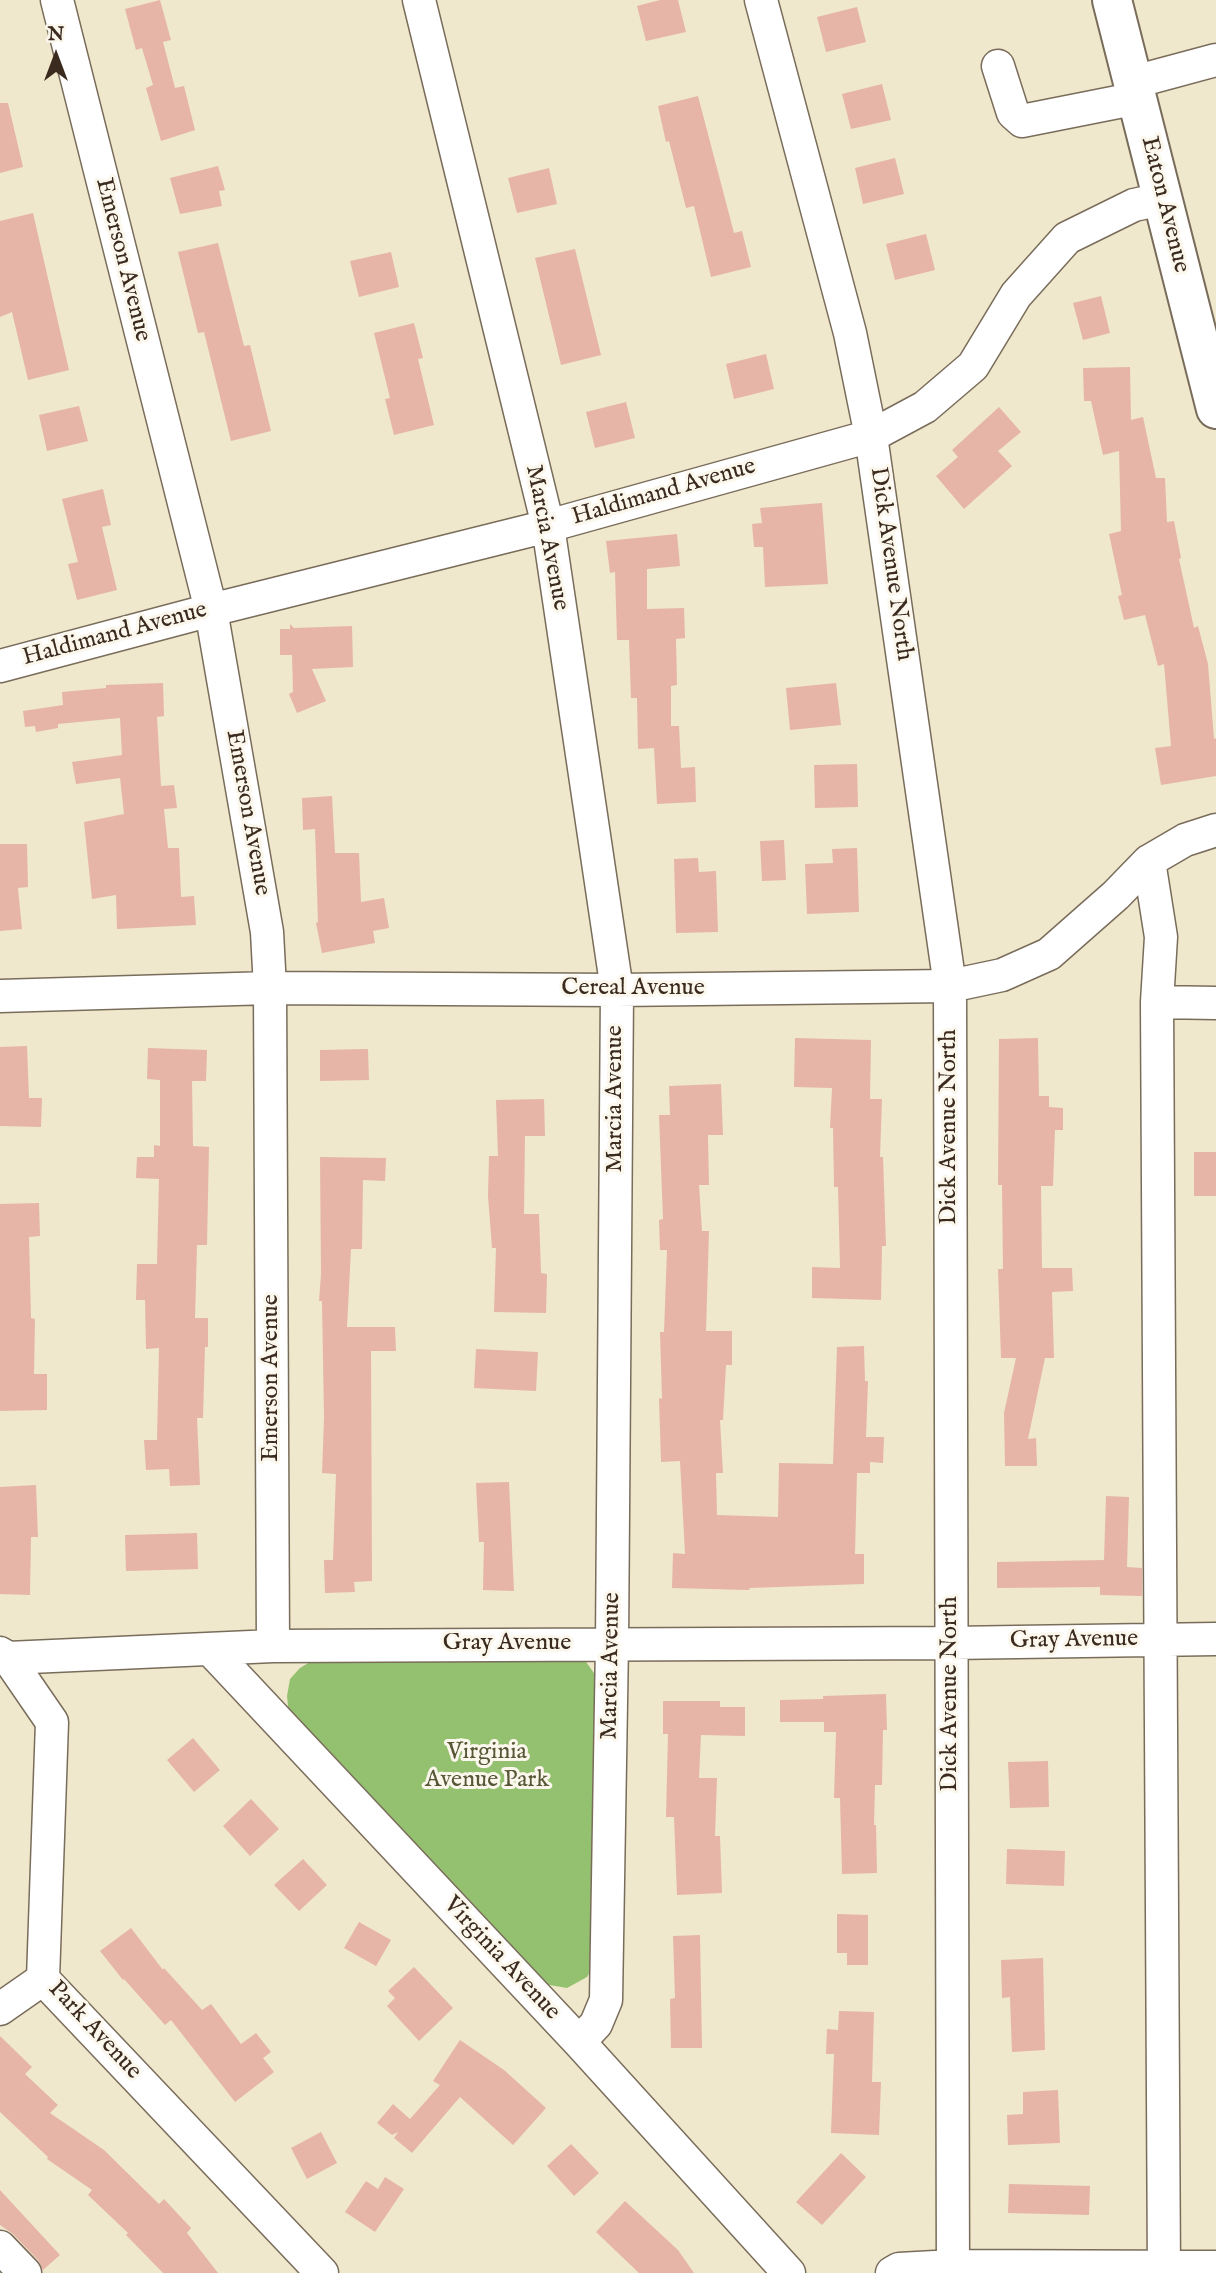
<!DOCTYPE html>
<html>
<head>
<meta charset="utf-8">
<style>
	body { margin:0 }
	#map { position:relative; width:1216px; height:2273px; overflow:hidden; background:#efe8cc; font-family:"IM FELL English",serif }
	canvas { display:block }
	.north { position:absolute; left:21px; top:21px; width:70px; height:70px; -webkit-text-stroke:5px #fbf7ec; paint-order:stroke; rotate:0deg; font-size:19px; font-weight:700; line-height:28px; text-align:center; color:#3b2a1e }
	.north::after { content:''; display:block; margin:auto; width:24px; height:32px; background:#3b2a1e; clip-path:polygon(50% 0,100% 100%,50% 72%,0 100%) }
</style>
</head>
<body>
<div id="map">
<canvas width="1216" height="2273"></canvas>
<div class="north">N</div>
</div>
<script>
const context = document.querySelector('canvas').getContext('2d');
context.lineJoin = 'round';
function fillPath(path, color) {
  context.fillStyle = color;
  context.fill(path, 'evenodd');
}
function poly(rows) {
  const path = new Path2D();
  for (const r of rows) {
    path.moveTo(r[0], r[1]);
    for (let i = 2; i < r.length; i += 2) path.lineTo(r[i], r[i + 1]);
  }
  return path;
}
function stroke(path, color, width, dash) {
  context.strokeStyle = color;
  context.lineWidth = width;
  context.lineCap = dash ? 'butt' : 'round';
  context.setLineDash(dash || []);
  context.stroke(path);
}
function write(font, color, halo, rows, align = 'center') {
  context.font = font + ' "IM FELL English",serif';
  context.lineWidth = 6;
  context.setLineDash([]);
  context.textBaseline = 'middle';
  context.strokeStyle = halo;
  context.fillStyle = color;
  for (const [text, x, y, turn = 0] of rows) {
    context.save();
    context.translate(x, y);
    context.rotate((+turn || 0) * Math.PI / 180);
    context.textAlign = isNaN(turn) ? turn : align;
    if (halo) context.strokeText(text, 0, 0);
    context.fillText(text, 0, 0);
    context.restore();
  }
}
fillPath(poly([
	[320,1656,584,1659,596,1676,601,1955,587,1977,567,1988,538,1983,289,1717,287,1696,290,1679,300,1668]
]), '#94c170');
fillPath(poly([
	[160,0,171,40,163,42,175,88,184,86,195,130,161,141,146,88,153,85,142,48,136,50,125,9],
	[660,0,678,0,686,32,646,41,637,6],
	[857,7,866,42,826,52,817,17],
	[882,84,891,120,851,129,842,94],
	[698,96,734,233,742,231,751,267,711,277,694,206,686,208,669,141,666,142,658,106],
	[0,103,8,103,23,167,0,173],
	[895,158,904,194,863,204,855,168],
	[218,166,225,190,219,191,222,206,180,214,170,178],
	[549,168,557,204,517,213,508,178],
	[33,213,69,370,28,380,12,312,0,317,0,221],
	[926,234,935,270,895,280,886,244],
	[218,243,244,346,250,345,271,431,231,441,204,332,198,333,178,252],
	[575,249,601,355,561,365,535,258],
	[391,252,399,287,359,297,350,261],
	[1101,296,1110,333,1083,340,1073,303],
	[414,323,423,358,418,359,434,425,394,435,385,399,390,398,374,333],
	[766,354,774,389,734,399,726,364],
	[1130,367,1131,420,1143,417,1156,478,1165,478,1167,522,1174,521,1181,558,1179,559,1194,628,1198,626,1208,664,1214,739,1216,738,1216,776,1161,785,1155,748,1171,746,1164,664,1158,666,1145,615,1124,620,1118,596,1122,595,1109,534,1121,531,1119,451,1103,455,1091,401,1084,401,1083,368],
	[626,402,635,438,595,448,586,412],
	[79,406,88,441,47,451,39,415],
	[999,407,1021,432,998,451,1012,466,964,509,936,476,958,457,952,450],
	[103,489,111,525,102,527,117,590,77,600,68,564,78,562,62,499],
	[822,503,828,584,765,587,763,547,754,547,752,524,762,523,760,508],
	[677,534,680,566,647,569,647,609,684,608,685,638,676,639,677,685,671,686,671,726,679,726,681,768,695,767,696,802,657,804,654,748,638,749,637,698,631,698,629,640,617,640,615,572,610,573,606,541],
	[290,624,294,628,352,626,353,667,312,669,326,701,297,713,289,694,293,692,292,655,280,655,280,629,290,629],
	[163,683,164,716,157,717,161,786,174,785,177,808,164,809,168,848,179,848,181,897,194,896,196,925,117,929,116,895,92,899,84,822,124,814,120,778,76,784,72,762,122,755,120,718,58,724,58,728,36,732,35,726,25,727,23,711,63,705,62,692,106,688,106,685],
	[836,683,841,725,790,730,786,688],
	[857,764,858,807,815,808,814,765],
	[332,796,335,853,359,853,361,902,384,898,389,928,373,931,375,943,322,953,316,923,318,922,315,829,303,830,302,798],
	[784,840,786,880,762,881,760,841],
	[0,844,27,844,28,887,18,888,22,929,0,931],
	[857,848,859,912,807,914,805,864,833,863,832,849],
	[698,858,699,872,716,871,718,932,676,933,674,859],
	[795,1038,871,1040,870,1099,882,1099,880,1157,883,1157,886,1246,882,1246,881,1300,812,1298,812,1267,840,1268,838,1187,834,1187,833,1128,830,1128,832,1088,794,1087],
	[1038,1038,1039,1096,1049,1096,1049,1107,1063,1108,1063,1130,1055,1130,1053,1186,1041,1186,1042,1268,1072,1268,1073,1291,1052,1292,1054,1358,1045,1358,1028,1439,1036,1438,1037,1466,1005,1466,1004,1413,1016,1358,1001,1358,998,1269,1003,1269,1002,1185,998,1185,999,1039],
	[27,1046,29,1098,42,1098,41,1127,0,1126,0,1047],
	[148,1048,207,1050,206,1081,192,1081,193,1146,209,1147,207,1245,197,1245,195,1318,208,1318,208,1347,205,1347,203,1418,197,1418,200,1485,170,1486,169,1469,146,1470,144,1440,157,1440,159,1348,146,1349,145,1300,136,1300,137,1264,157,1264,159,1179,136,1178,137,1157,154,1157,154,1145,160,1146,160,1080,147,1079],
	[368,1049,369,1080,320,1081,320,1050],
	[721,1084,723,1135,708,1135,709,1185,699,1185,702,1231,709,1231,706,1331,732,1331,732,1365,726,1365,723,1420,720,1420,723,1473,716,1473,717,1515,778,1517,779,1463,833,1464,837,1347,864,1346,865,1381,868,1381,866,1437,884,1437,883,1463,870,1462,870,1473,857,1473,855,1554,864,1554,864,1584,750,1588,749,1590,672,1588,673,1553,685,1554,680,1461,661,1462,659,1398,662,1399,660,1332,664,1332,667,1250,660,1250,659,1220,663,1219,659,1115,670,1115,669,1086],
	[544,1099,545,1136,525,1136,524,1214,539,1214,541,1273,547,1274,546,1313,494,1312,496,1248,492,1248,488,1196,489,1156,498,1156,496,1100],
	[1194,1152,1216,1152,1216,1196,1194,1196],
	[320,1157,386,1158,385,1181,363,1180,362,1249,351,1249,347,1327,395,1327,396,1351,371,1351,372,1581,354,1582,355,1592,325,1593,324,1560,333,1560,336,1474,322,1473,324,1418,322,1301,319,1301,321,1274],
	[39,1203,40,1236,29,1237,31,1318,35,1319,34,1374,47,1374,47,1410,0,1411,0,1204],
	[476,1349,538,1352,536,1391,474,1388],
	[509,1482,514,1591,483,1590,484,1542,479,1542,476,1483],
	[36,1485,38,1537,31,1537,30,1595,0,1594,0,1487],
	[1106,1496,1129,1497,1127,1567,1142,1568,1142,1596,1100,1595,1100,1587,997,1588,997,1562,1104,1560],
	[197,1533,198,1569,126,1571,125,1535],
	[886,1694,887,1730,883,1730,882,1785,875,1785,874,1825,876,1825,877,1873,842,1874,840,1798,834,1798,836,1732,824,1732,824,1722,780,1722,780,1700,823,1699,823,1696],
	[663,1701,720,1701,720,1707,745,1707,745,1736,701,1735,699,1778,717,1778,715,1836,720,1836,722,1893,677,1895,674,1817,666,1817,668,1734,663,1734],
	[193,1738,220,1770,194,1792,167,1760],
	[1048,1761,1049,1807,1010,1808,1008,1762],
	[251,1799,279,1829,250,1856,223,1826],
	[1007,1849,1065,1851,1064,1886,1006,1884],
	[303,1859,327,1885,299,1911,274,1885],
	[837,1914,868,1915,868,1965,847,1965,847,1953,837,1953],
	[359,1922,391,1940,376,1966,344,1948],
	[131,1928,163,1970,164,1968,202,2010,211,2004,241,2044,256,2033,271,2052,263,2058,274,2072,235,2102,171,2020,165,2025,124,1979,123,1980,100,1951],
	[700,1935,702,2048,671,2048,670,1999,675,1998,673,1936],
	[1043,1958,1045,2050,1012,2052,1010,1997,1002,1998,1001,1960],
	[414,1967,453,2008,419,2041,387,2006,395,1998,388,1991],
	[839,2011,874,2012,872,2082,881,2082,879,2135,831,2133,834,2054,826,2054,827,2029,838,2030],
	[0,2036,32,2067,25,2074,58,2105,50,2113,104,2150,159,2204,164,2199,191,2228,187,2233,218,2273,163,2273,126,2235,128,2233,88,2195,92,2190,47,2159,48,2157,0,2112],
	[460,2040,504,2070,546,2108,513,2145,460,2097,412,2153,394,2138,398,2132,392,2135,377,2123,393,2104,410,2119,440,2085,433,2081],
	[1058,2090,1060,2143,1008,2145,1007,2115,1023,2114,1023,2092],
	[321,2132,337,2163,307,2179,291,2148],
	[571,2144,599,2173,574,2196,547,2166],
	[841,2153,866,2177,822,2225,796,2202],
	[385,2177,404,2189,375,2232,345,2212,366,2181,378,2189],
	[1009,2184,1090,2186,1089,2215,1008,2213],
	[0,2190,60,2255,43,2270,38,2260,13,2234,0,2225],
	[625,2201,678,2250,694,2273,639,2273,596,2232]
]), '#e6b5a8');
const minor = poly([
	[57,0,211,610,267,932,270,988,273,1646],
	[419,0,548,526,617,990,612,1643,606,2000,596,2024,579,2042],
	[761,0,850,333,871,436,950,986,953,2273],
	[998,66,1013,113,1022,121,1138,98],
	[1134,82,1216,60],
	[0,666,211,610,548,526,871,436,925,407,973,366,1016,295,1067,238,1134,205,1162,199],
	[1149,861,1161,937,1157,1002,1164,2273],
	[0,996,270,988,617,990,950,986,1002,975,1049,954,1116,895,1149,861,1185,840,1216,830],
	[1157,1002,1216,1003],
	[210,1649,579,2042,789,2273],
	[0,1653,8,1658,52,1722,43,1979,322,2273],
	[8,1658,273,1646,951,1643,1216,1639],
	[0,2009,43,1979],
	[0,2247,25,2273],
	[892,2273,899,2269,953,2266,1216,2267]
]);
const major = poly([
	[1112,0,1216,409]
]);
stroke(minor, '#7a6c5b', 35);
stroke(major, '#7a6c5b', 42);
stroke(minor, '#fff', 32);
stroke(major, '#fff', 38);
write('24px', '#3b2a1e', '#fbf7ec', [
	["Eaton Avenue",1164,205,76],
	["Emerson Avenue",122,260,76],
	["Haldimand Avenue",664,493,-16],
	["Marcia Avenue",546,538,79],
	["Dick Avenue North",890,564,82],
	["Haldimand Avenue",115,635,-15],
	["Emerson Avenue",247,813,80],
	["Cereal Avenue",633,989],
	["Marcia Avenue",616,1099,-90],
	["Dick Avenue North",950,1127,-90],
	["Emerson Avenue",272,1378,-90],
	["Gray Avenue",1074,1641,-1],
	["Gray Avenue",507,1644],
	["Marcia Avenue",612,1666,-89],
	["Dick Avenue North",951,1694,-90],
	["Virginia Avenue",501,1959,47],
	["Park Avenue",94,2031,47]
]);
write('24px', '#565737', '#fbf7ec', [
	["Virginia",487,1753],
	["Avenue Park",487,1781]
]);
</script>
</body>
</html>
